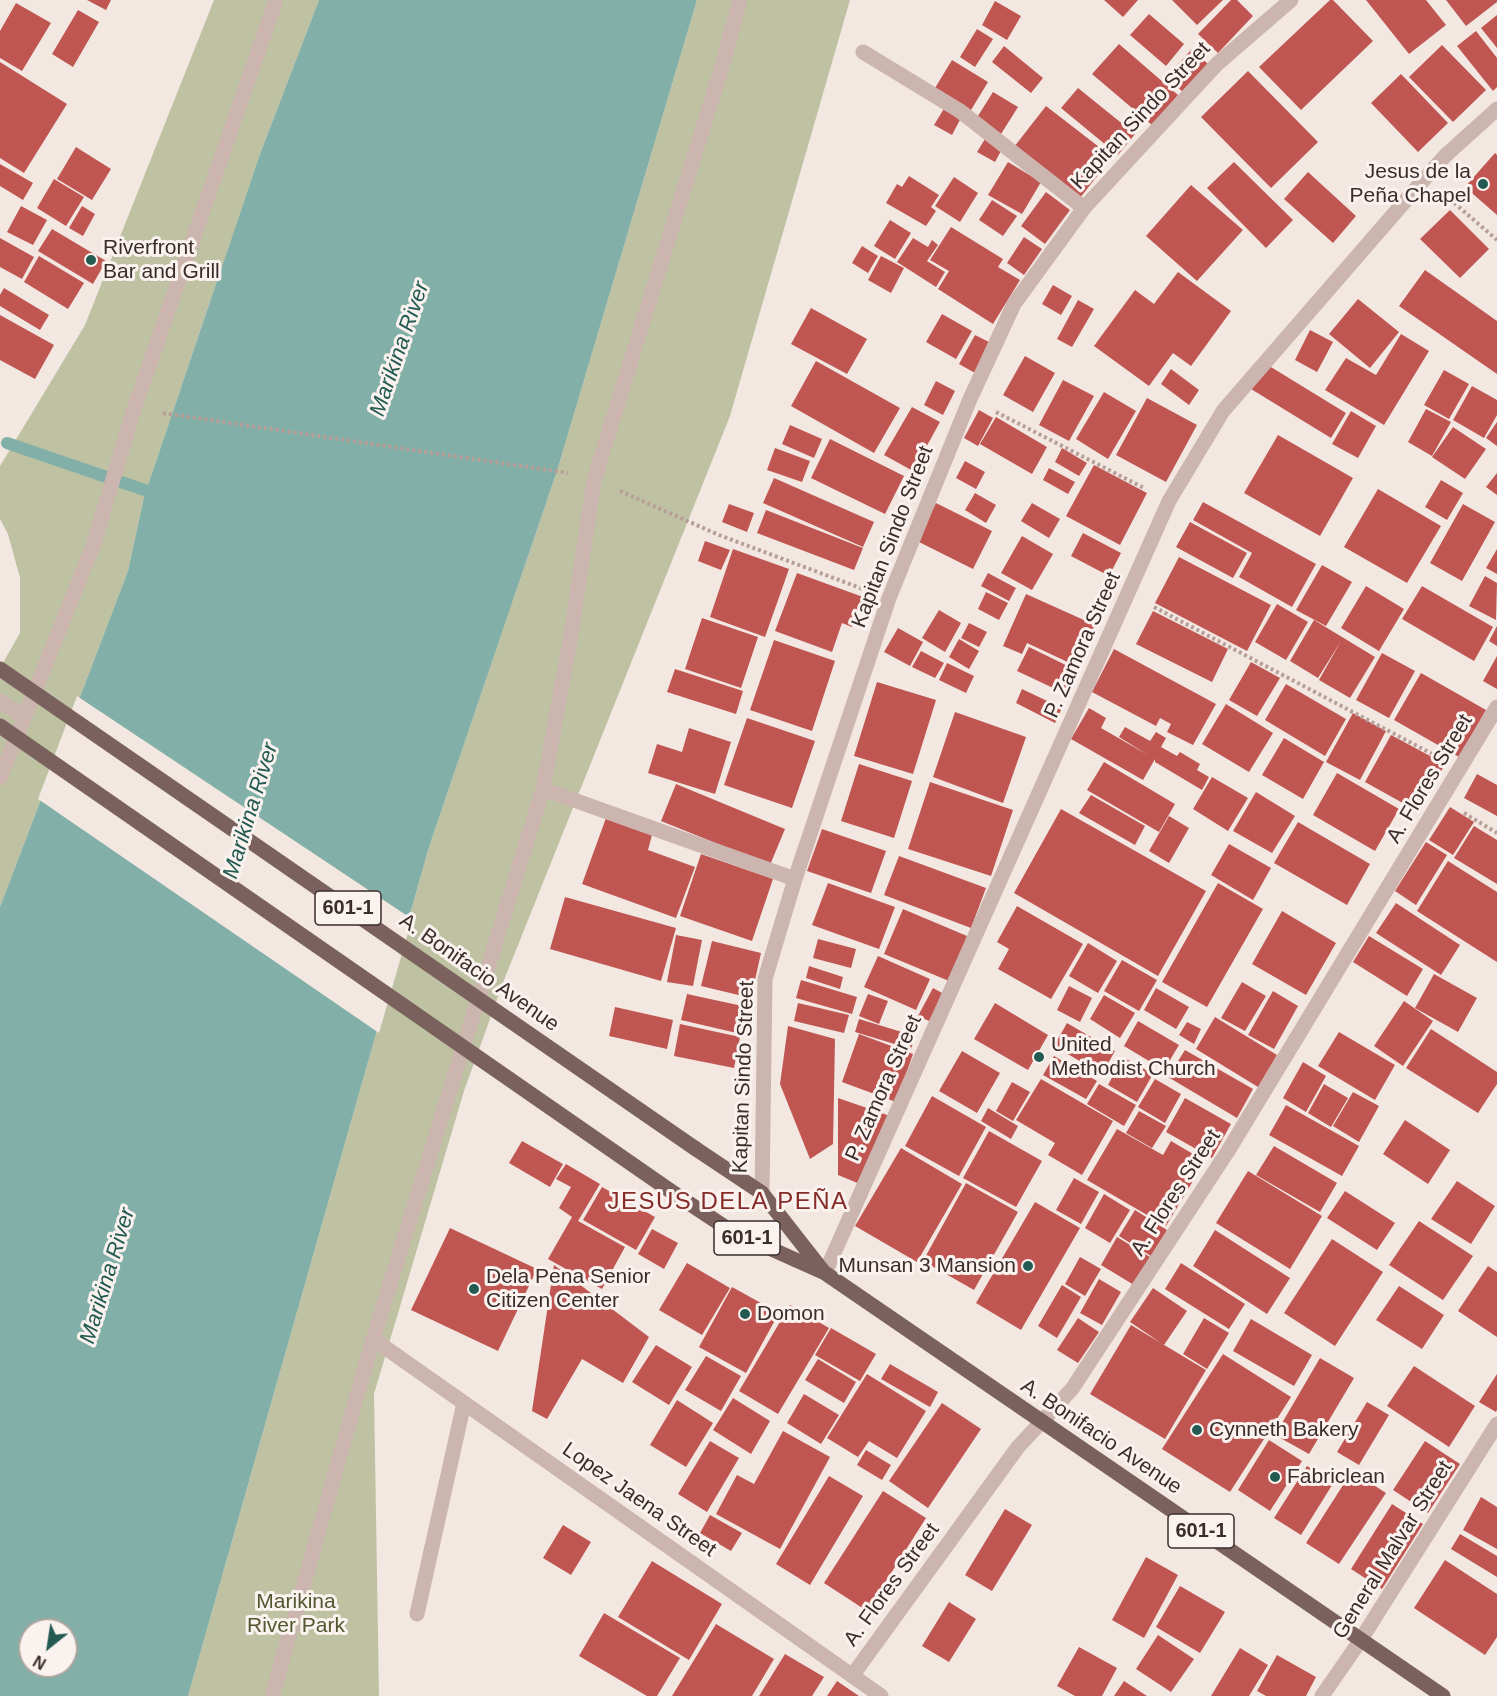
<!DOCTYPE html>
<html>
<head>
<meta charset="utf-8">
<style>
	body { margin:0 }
	#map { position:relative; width:1497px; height:1696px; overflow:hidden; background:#f3e7e2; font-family:Helvetica,sans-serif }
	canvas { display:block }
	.north { position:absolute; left:18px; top:1618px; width:60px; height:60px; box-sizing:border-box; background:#faf2ee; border:2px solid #ada3a0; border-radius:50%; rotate:210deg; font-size:16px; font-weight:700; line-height:24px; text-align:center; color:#3a2d2c }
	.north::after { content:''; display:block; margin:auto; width:21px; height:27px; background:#235a52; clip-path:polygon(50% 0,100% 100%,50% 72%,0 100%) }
</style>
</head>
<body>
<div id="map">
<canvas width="1497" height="1696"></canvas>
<div class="north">N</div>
</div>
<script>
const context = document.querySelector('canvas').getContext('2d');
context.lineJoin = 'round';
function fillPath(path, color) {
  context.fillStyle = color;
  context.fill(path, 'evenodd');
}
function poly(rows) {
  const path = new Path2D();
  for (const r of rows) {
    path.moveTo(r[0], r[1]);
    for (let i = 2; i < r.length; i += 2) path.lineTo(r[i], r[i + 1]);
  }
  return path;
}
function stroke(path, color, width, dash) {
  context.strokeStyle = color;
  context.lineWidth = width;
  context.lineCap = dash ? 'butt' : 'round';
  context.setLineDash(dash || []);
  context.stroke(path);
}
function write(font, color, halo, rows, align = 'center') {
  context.font = font + ' Helvetica,sans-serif';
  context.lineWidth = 6;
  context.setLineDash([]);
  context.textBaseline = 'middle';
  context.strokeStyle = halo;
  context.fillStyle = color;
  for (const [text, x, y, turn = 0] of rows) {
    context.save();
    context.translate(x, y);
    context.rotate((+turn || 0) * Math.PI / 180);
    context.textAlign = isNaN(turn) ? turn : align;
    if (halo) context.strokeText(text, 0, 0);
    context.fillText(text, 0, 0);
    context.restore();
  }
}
fillPath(poly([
	[214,0,319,0,260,154,144,497,128,571,0,907,0,668,20,633,20,578,8,534,0,519,0,466,85,325],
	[697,0,850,0,730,416,504,980,464,1091,374,1394,379,1696,188,1696,429,847,557,471]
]), '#bec2a2');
fillPath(poly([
	[319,0,697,0,557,471,429,847,188,1696,0,1696,0,907,128,571,144,497,260,154],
	[30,1630,66,1630,66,1666,30,1666]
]), '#82afa7');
fillPath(poly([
	[77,696,412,919,379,1033,38,799]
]), '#f3e7e2');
stroke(poly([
	[7,443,162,496]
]), '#82afa7', 12);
fillPath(poly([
	[87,0,111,0,106,10],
	[1104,0,1138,0,1123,17],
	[1172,0,1223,0,1197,25],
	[1231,0,1237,0,1253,16,1218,53,1198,34],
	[1330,0,1333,0,1373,41,1301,110,1259,67],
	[1366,0,1426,0,1446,25,1409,54],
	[1446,0,1497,0,1497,2,1466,26],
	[995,1,1021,16,1007,40,982,25],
	[16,3,51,23,22,71,0,58,0,31],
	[78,10,99,22,73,67,52,54],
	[1149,14,1184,44,1166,66,1130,35],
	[1497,15,1497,48,1481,28],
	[977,29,993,39,975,67,960,57],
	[1476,31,1497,58,1497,87,1493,91,1457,46],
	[1119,44,1178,95,1152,125,1092,74],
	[1442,45,1486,90,1453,122,1409,77],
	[1004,46,1043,78,1031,93,992,62],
	[1192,49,1208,64,1183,92,1166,77],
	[952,60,988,82,971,110,935,88],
	[0,62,67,104,24,173,0,158],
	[1248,71,1318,142,1271,188,1201,117],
	[1401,74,1448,123,1418,152,1371,103],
	[1078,88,1135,134,1118,155,1061,108],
	[993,92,1018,107,1001,134,976,119],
	[1046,106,1112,157,1080,198,1014,147],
	[945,107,962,116,952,135,934,125],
	[985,139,1002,149,995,162,977,152],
	[76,147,111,169,92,200,57,179],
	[1495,153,1497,155,1497,215,1465,187],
	[1008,162,1041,182,1022,214,988,195],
	[1234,162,1293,220,1266,248,1207,188],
	[0,164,33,183,23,200,0,186],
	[1308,172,1356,216,1333,243,1284,199],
	[909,176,939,195,931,207,936,211,926,226,886,203,897,184,902,187],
	[954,177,978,193,960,222,935,206],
	[54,179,84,197,66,226,37,208],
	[1191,185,1243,230,1197,281,1146,236],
	[1046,192,1070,210,1045,244,1021,226],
	[992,200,1017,216,1003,236,979,220],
	[21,206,47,220,33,245,7,232],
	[82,206,95,214,83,236,69,228],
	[1450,210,1489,249,1460,278,1420,239],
	[890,220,911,233,895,259,874,246],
	[951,227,1003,259,998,267,1020,280,993,324,938,289,949,271,930,260],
	[52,229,106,261,93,284,38,251],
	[1024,237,1042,249,1024,275,1007,263],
	[0,238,34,257,22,279,0,267],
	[913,238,928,247,932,240,938,245,927,261,945,272,936,287,897,262],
	[862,246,878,256,868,273,852,263],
	[39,256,84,283,68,309,24,282],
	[881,256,904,268,891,293,868,280],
	[1425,270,1497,321,1497,374,1399,306],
	[1178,272,1231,311,1191,366,1173,353,1149,386,1094,346,1135,290,1154,304],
	[1053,285,1072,296,1061,315,1042,304],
	[4,288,49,315,40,330,0,306,0,295],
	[1358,299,1399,332,1370,368,1329,334],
	[1078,300,1094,309,1072,347,1057,339],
	[811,308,867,339,847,374,791,344],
	[942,314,972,331,956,359,926,342],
	[0,315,54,345,35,379,0,360],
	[1310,330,1333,342,1317,372,1295,360],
	[1401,334,1429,351,1384,425,1325,390,1346,358,1376,375],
	[975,335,991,343,975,373,959,364],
	[1025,356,1055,373,1033,412,1003,395],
	[816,361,900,408,874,453,791,406],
	[1266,364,1346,413,1331,438,1251,389],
	[1171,369,1199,390,1189,405,1161,384],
	[1444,370,1469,384,1449,419,1424,405],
	[1063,380,1094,396,1069,441,1039,425],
	[936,381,955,391,943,415,924,405],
	[1472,386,1497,400,1497,415,1484,438,1453,420],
	[1104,392,1136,411,1108,459,1076,439],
	[1147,398,1197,425,1166,482,1116,455],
	[912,407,940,422,913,471,884,455],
	[1426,409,1451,422,1432,456,1408,442],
	[979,410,993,418,978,446,964,438],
	[1351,411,1376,426,1358,458,1332,444],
	[996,417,1047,447,1032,474,980,444],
	[1497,422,1497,446,1486,438],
	[790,425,822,439,814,458,782,444],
	[1453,427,1486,449,1465,479,1432,457],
	[1278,435,1353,478,1320,536,1244,493],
	[830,439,904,476,885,514,811,478],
	[775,448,810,461,802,482,767,470],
	[1062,448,1087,463,1079,476,1055,462],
	[965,461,985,472,976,489,956,478],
	[1094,465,1147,493,1120,545,1066,516],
	[1049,468,1075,482,1068,494,1043,480],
	[1497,473,1497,495,1486,487],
	[774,478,874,522,863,547,763,503],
	[1441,480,1463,493,1447,520,1425,507],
	[1378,489,1441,526,1407,583,1344,547],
	[975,493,996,505,986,523,965,510],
	[1203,502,1316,564,1292,607,1239,577,1252,553,1193,520],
	[936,503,992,531,973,569,917,541],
	[1032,503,1060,519,1049,538,1021,521],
	[729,504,754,513,747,532,722,522],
	[1463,504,1495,522,1462,581,1430,563],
	[766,510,863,548,854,570,757,533],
	[1190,522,1247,553,1233,578,1176,547],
	[1083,533,1121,553,1109,576,1071,556],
	[1022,536,1053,554,1032,590,1001,573],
	[705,541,730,550,721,570,698,561],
	[733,549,789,569,765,637,710,617],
	[1497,549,1497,574,1486,568],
	[1179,557,1271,605,1247,651,1155,603],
	[1322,565,1352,582,1326,626,1296,610],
	[797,573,863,597,852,627,842,623,832,652,775,631],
	[988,573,1016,588,1009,601,981,586],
	[1485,576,1497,583,1496,620,1469,606],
	[1366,586,1404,609,1379,651,1341,628],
	[1422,586,1493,627,1474,661,1402,619],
	[986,592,1008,603,999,620,978,609],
	[1026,594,1095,625,1076,666,1027,643,1022,654,1003,646],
	[1277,604,1308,622,1286,660,1255,642],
	[939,610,961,623,945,652,922,638],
	[1153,611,1228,649,1212,682,1136,644],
	[702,618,758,637,741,688,685,669],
	[1314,620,1375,657,1350,698,1319,680,1341,641,1318,678,1290,661],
	[969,623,987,632,979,647,961,638],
	[1497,626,1497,646,1489,641],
	[898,628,923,642,910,666,884,652],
	[959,639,979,651,969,669,949,657],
	[774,640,835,661,812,731,750,710],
	[1029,647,1080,672,1068,695,1017,671],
	[1114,649,1216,704,1193,745,1167,732,1171,724,1160,718,1156,726,1092,692],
	[921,651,944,663,935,678,912,667],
	[1382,653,1415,671,1389,718,1356,700],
	[1497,656,1497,689,1483,681],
	[1251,662,1280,678,1257,716,1229,700],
	[947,663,974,676,966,693,939,680],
	[675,669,743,691,736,714,667,692],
	[1421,673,1486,710,1459,757,1394,720],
	[877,682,936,700,913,774,854,756],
	[1286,684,1346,719,1325,756,1265,720],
	[1022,689,1062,708,1055,723,1016,703],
	[1226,704,1273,733,1249,772,1202,744],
	[1089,708,1106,718,1101,728,1148,755,1119,737,1125,727,1150,741,1156,732,1166,738,1161,747,1177,756,1180,752,1200,764,1197,770,1209,777,1202,790,1155,762,1155,759,1143,780,1071,739],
	[955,712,1026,737,1003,803,933,777],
	[1353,713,1386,731,1360,780,1326,762],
	[747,718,815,741,792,808,724,785],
	[689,728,731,742,715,794,648,773,657,744,682,752],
	[1391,735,1445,764,1419,812,1365,782],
	[1284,738,1324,762,1303,799,1262,775],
	[1104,762,1175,804,1159,832,1087,790],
	[859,764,912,781,894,838,841,821],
	[1337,773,1399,809,1375,851,1313,815],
	[1477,774,1497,785,1497,816,1464,798],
	[1212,777,1248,798,1228,831,1193,809],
	[930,782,1013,810,991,876,908,849],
	[676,784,785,829,770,865,661,821],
	[1256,792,1295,816,1272,853,1233,831],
	[1091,795,1145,826,1135,845,1079,813],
	[1450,807,1474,822,1453,855,1429,840],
	[1061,809,1206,891,1158,976,1014,893],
	[1169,816,1189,828,1169,863,1149,851],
	[606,818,652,835,648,850,695,867,676,918,582,884],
	[1298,822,1370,864,1347,905,1274,863],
	[1474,826,1497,840,1497,884,1454,858],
	[822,829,886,851,871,893,807,871],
	[1426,842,1447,855,1416,905,1395,891],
	[1229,844,1271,868,1253,900,1211,875],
	[701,854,773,879,752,941,680,916],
	[899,856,986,888,971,928,884,895],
	[1448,861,1497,892,1497,962,1417,911],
	[828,883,895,907,879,949,812,925],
	[1218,883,1263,909,1207,1007,1162,982],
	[565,897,676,928,661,981,550,949],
	[1396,903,1460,945,1441,975,1376,933],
	[1017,906,1083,944,1051,999,998,969,1009,949,997,942],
	[903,909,967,936,949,981,884,954],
	[1282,911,1336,943,1306,995,1252,964],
	[676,935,702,940,693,986,667,982],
	[1369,936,1423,969,1407,996,1353,962],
	[818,939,856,949,851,968,813,958],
	[712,941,761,953,751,998,701,986],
	[1088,943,1117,961,1098,993,1069,976],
	[878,956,930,979,916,1010,864,987],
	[1122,960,1157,980,1139,1011,1104,991],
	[809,966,843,977,840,989,806,978],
	[1434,974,1477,998,1458,1032,1415,1008],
	[801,980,857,997,852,1014,796,998],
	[1242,982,1266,996,1245,1031,1221,1018],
	[1069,986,1092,998,1080,1022,1057,1010],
	[933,988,944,994,929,1021,918,1016],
	[1156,988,1189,1007,1176,1029,1144,1010],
	[1273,991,1298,1006,1274,1049,1248,1035],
	[687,994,747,1007,741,1034,681,1020],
	[868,994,888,1001,879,1024,859,1016],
	[1104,995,1135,1013,1120,1038,1090,1019],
	[1404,1001,1433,1021,1403,1066,1374,1046],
	[798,1003,849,1015,844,1033,794,1021],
	[995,1003,1048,1035,1028,1070,974,1039],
	[615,1007,673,1020,667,1049,609,1036],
	[1215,1017,1277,1055,1258,1087,1196,1049],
	[859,1019,915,1036,911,1049,855,1032],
	[1138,1021,1179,1045,1164,1070,1124,1046],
	[1187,1022,1201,1029,1194,1044,1179,1035],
	[1067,1023,1115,1051,1102,1074,1054,1046],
	[680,1024,740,1037,734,1068,674,1056],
	[788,1026,835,1039,833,1144,810,1159,780,1084],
	[1431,1029,1497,1072,1497,1084,1478,1113,1406,1068],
	[1339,1032,1395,1065,1375,1100,1318,1066],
	[859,1034,913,1054,896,1102,842,1082],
	[1185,1050,1253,1089,1237,1118,1168,1077],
	[962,1051,1000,1073,977,1113,939,1091],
	[1054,1056,1097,1081,1086,1099,1043,1075],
	[1123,1057,1153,1074,1137,1102,1108,1085],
	[1303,1062,1326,1076,1306,1112,1283,1098],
	[1041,1079,1113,1121,1082,1175,1048,1155,1055,1143,1016,1120],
	[1155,1079,1181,1094,1165,1123,1138,1107],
	[1012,1082,1030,1092,1013,1121,996,1111],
	[1099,1084,1136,1105,1124,1126,1087,1104],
	[1324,1084,1348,1098,1331,1127,1308,1113],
	[1353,1092,1379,1106,1359,1142,1333,1126],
	[932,1096,986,1127,959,1176,905,1146],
	[838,1098,890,1116,860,1184,838,1175],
	[1185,1098,1231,1124,1212,1158,1166,1132],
	[1286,1105,1359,1146,1342,1176,1269,1135],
	[988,1108,1018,1126,1011,1139,981,1121],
	[1139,1111,1166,1126,1152,1148,1126,1133],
	[1405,1120,1450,1150,1428,1184,1383,1154],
	[1117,1129,1163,1155,1171,1141,1205,1161,1166,1226,1087,1180],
	[989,1131,1042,1161,1016,1207,963,1178],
	[522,1141,563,1164,550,1187,509,1163],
	[1274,1146,1337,1183,1320,1212,1256,1175],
	[901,1148,962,1184,917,1262,855,1226],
	[566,1164,600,1184,578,1221,625,1247,602,1289,548,1259,572,1217,559,1208,571,1187,556,1179],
	[1248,1171,1322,1216,1290,1269,1216,1223],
	[1074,1178,1099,1192,1081,1224,1056,1210],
	[1457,1181,1495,1206,1471,1244,1431,1219],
	[966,1183,1018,1212,974,1290,923,1261],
	[602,1187,655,1217,636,1250,583,1220],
	[1345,1191,1395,1223,1377,1250,1327,1218],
	[1104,1194,1130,1210,1110,1243,1085,1228],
	[1035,1202,1080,1228,1021,1330,976,1303],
	[1135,1210,1167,1230,1151,1256,1119,1236],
	[1419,1221,1473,1256,1443,1300,1389,1265],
	[450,1228,537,1269,498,1351,411,1310],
	[652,1229,678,1243,664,1269,638,1254],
	[1215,1230,1290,1278,1267,1314,1193,1266],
	[1117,1237,1150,1257,1134,1285,1101,1265],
	[1332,1239,1383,1272,1335,1346,1284,1313],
	[1080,1257,1101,1269,1085,1296,1065,1284],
	[687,1263,730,1288,702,1335,659,1310],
	[1181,1263,1245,1304,1229,1329,1165,1289],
	[554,1265,649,1337,623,1383,582,1359,547,1419,532,1411],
	[1488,1266,1497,1272,1497,1337,1458,1311],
	[1099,1279,1121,1292,1102,1325,1080,1313],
	[1062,1285,1081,1297,1057,1338,1038,1326],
	[1399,1286,1444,1315,1422,1349,1376,1320],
	[732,1287,779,1313,746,1373,699,1347],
	[1153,1288,1187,1311,1164,1345,1130,1322],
	[790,1305,829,1328,778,1414,739,1391],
	[1078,1318,1099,1332,1078,1363,1057,1350],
	[1204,1318,1229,1333,1207,1369,1183,1354],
	[1251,1319,1312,1355,1294,1386,1233,1351],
	[1131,1325,1206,1370,1165,1439,1090,1394],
	[831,1328,876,1354,860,1381,815,1355],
	[656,1345,692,1367,669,1405,632,1382],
	[1223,1354,1291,1397,1230,1492,1162,1449],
	[706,1356,741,1376,721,1411,685,1390],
	[1320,1358,1354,1378,1309,1454,1275,1435],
	[818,1359,856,1382,844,1403,805,1380],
	[890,1364,938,1392,930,1407,881,1379],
	[1414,1366,1475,1406,1449,1447,1387,1406],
	[867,1374,926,1411,897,1458,869,1441,858,1457,827,1438],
	[1497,1374,1497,1410,1496,1412,1479,1402],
	[804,1394,839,1415,821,1444,787,1423],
	[733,1398,770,1421,751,1454,713,1430],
	[677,1400,713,1423,686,1467,650,1445],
	[1367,1402,1389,1415,1359,1465,1337,1452],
	[942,1403,981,1429,928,1508,889,1481],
	[783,1431,830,1457,780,1549,716,1514,737,1475,754,1484],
	[1269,1440,1302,1461,1270,1511,1238,1490],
	[710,1441,739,1458,707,1512,678,1494],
	[1425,1441,1460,1464,1428,1513,1393,1490],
	[866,1450,891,1465,882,1480,857,1465],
	[1307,1466,1334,1482,1301,1535,1274,1518],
	[1352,1471,1386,1493,1339,1564,1306,1543],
	[829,1476,863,1496,810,1585,776,1564],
	[883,1491,926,1518,867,1611,824,1583],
	[1481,1497,1497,1507,1497,1549,1463,1530],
	[1392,1504,1423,1524,1382,1589,1351,1569],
	[1005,1509,1032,1525,992,1591,965,1575],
	[710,1515,742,1533,731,1551,700,1533],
	[563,1525,591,1542,571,1575,543,1558],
	[1460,1534,1497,1556,1497,1577,1451,1549],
	[1146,1557,1178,1575,1144,1638,1112,1620],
	[1445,1560,1497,1594,1497,1637,1485,1655,1414,1608],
	[652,1561,722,1604,689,1660,618,1617],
	[1180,1586,1225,1612,1200,1653,1156,1627],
	[949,1602,976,1619,949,1662,922,1646],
	[604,1613,680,1658,657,1696,647,1696,579,1656],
	[716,1624,774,1659,752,1696,672,1696],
	[1158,1635,1194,1659,1171,1692,1136,1669],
	[1079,1647,1117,1668,1102,1696,1075,1696,1057,1686],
	[1240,1648,1268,1665,1249,1696,1211,1696],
	[785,1654,824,1677,812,1696,759,1696],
	[1277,1655,1316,1677,1306,1696,1266,1696,1257,1691],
	[837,1681,859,1696,827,1696],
	[1124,1681,1147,1696,1114,1696]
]), '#c05652');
stroke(poly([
	[1445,195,1497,240],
	[996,412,1144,488],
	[163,413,568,473],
	[620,491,719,535,863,589],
	[1154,607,1436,756],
	[1464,813,1497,833]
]), '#b79f98', 4, [3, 3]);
stroke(poly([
	[863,52,960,111,1084,208],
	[0,701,24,717],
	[0,778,93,546,134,409,276,0],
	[543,789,795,879],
	[762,1193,765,979,795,879,889,598,970,399,1014,304,1084,208,1217,64,1291,0],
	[825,1273,1169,501,1223,411,1426,177,1446,155,1497,109],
	[373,1339,881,1696],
	[417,1614,464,1403],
	[852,1676,1018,1447,1072,1389,1228,1151,1497,707],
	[272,1696,373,1339,543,789,571,635,594,480,723,63,740,0],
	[1322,1696,1360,1641,1497,1424]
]), '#cbb5ae', 15);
stroke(poly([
	[696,1149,762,1193,823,1271],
	[675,1194,731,1231,825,1273,1443,1696]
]), '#7b615e', 15);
stroke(poly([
	[0,669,696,1149],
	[0,726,675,1194]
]), '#7b615e', 15);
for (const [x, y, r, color] of [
	[1483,184,6,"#235a52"],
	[91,260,6,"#235a52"],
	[1039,1057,6,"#235a52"],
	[1028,1266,6,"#235a52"],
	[474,1289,6,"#235a52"],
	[745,1314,6,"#235a52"],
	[1197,1430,6,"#235a52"],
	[1275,1477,6,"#235a52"]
]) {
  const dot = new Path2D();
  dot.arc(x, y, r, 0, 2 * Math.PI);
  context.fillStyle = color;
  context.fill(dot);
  stroke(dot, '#faf2ee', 2);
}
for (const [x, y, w] of [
	[348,908,66],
	[747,1238,66],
	[1201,1531,66]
]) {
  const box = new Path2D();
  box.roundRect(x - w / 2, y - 17, w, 34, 4.5);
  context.fillStyle = '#faf2ee';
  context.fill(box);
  stroke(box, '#3a2d2c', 1.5);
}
write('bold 20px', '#3a2d2c', null, [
	["601-1",348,908],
	["601-1",747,1238],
	["601-1",1201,1531]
]);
write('21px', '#3a2d2c', '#faf2ee', [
	["Kapitan Sindo Street",1141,116,-47],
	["Kapitan Sindo Street",893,537,-69],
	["P. Zamora Street",1083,645,-66],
	["A. Flores Street",1430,779,-59],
	["A. Bonifacio Avenue",479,973,35],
	["Kapitan Sindo Street",744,1077,-88],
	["P. Zamora Street",884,1088,-66],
	["A. Flores Street",1176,1193,-57],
	["A. Bonifacio Avenue",1101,1437,34],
	["Lopez Jaena Street",639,1500,35],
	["General Malvar Street",1393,1550,-58],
	["A. Flores Street",892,1585,-54]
]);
write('21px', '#3a2d2c', '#faf2ee', [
	["Jesus de la",1471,172,"right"],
	["Peña Chapel",1471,196,"right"],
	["Riverfront",103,248],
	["Bar and Grill",103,272],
	["United",1051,1045],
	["Methodist Church",1051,1069],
	["Munsan 3 Mansion",1016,1266,"right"],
	["Dela Pena Senior",486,1277],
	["Citizen Center",486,1301],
	["Domon",757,1314],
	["Cynneth Bakery",1209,1430],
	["Fabriclean",1287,1477]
], 'left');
write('21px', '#515730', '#faf2ee', [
	["Marikina",296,1602],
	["River Park",296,1626]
]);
write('italic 22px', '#235a52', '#faf2ee', [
	["Marikina River",400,349,-71],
	["Marikina River",251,811,-73],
	["Marikina River",108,1276,-73]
]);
context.letterSpacing = '1.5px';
write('24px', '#852b28', '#faf2ee', [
	["JESUS DELA PEÑA",728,1202]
]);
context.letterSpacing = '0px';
</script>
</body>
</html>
